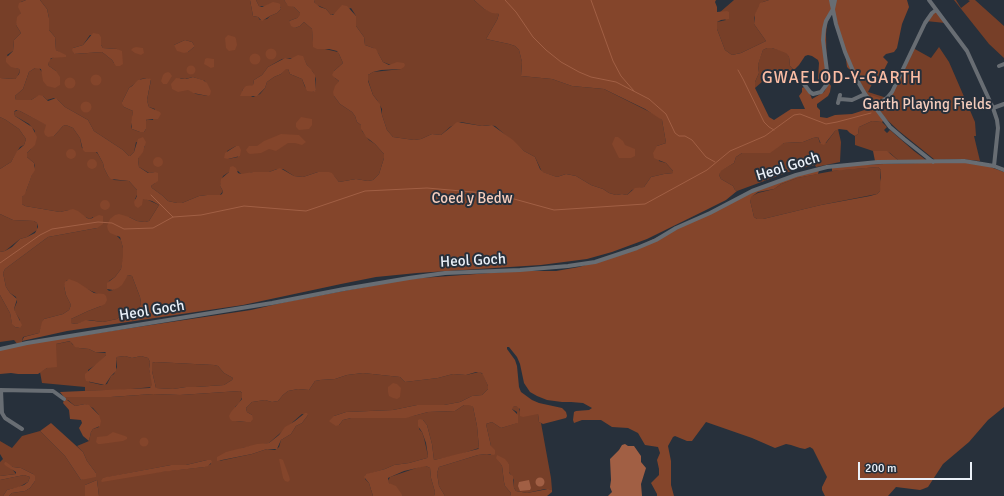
<!DOCTYPE html>
<html>
<head>
<meta charset="utf-8">
<style>
	body { margin:0 }
	#map { position:relative; width:1004px; height:496px; overflow:hidden; background:#27303b; font-family:Signika,sans-serif }
	canvas { display:block }
	.scale { position:absolute; left:858px; top:462px; width:114px; height:18px; box-sizing:border-box; border:2px solid #ebf1f9; border-top:0; padding-left:5px; font-size:12px; line-height:14px; white-space:nowrap; color:#ebf1f9; -webkit-text-stroke:3px #27303b; paint-order:stroke }
</style>
</head>
<body>
<div id="map">
<canvas width="1004" height="496"></canvas>
<div class="scale">200 m</div>
</div>
<script>
const context = document.querySelector('canvas').getContext('2d');
context.lineJoin = 'round';
function fillPath(path, color) {
  context.fillStyle = color;
  context.fill(path, 'evenodd');
}
function poly(rows) {
  const path = new Path2D();
  for (const r of rows) {
    if (r.length === 3) {
      path.moveTo(r[0] + r[2], r[1]);
      path.arc(r[0], r[1], r[2], 0, 2 * Math.PI);
      continue;
    }
    path.moveTo(r[0], r[1]);
    for (let i = 2; i < r.length; i += 2) path.lineTo(r[i], r[i + 1]);
  }
  return path;
}
function stroke(path, color, width, dash) {
  context.strokeStyle = color;
  context.lineWidth = width;
  context.lineCap = dash ? 'butt' : 'round';
  context.setLineDash(dash || []);
  context.stroke(path);
}
function write(font, color, halo, rows, align = 'center') {
  context.font = font + ' Signika,sans-serif';
  context.lineWidth = 4;
  context.setLineDash([]);
  context.textBaseline = 'middle';
  context.strokeStyle = halo;
  context.fillStyle = color;
  for (const [text, x, y, turn = 0] of rows) {
    context.save();
    context.translate(x, y);
    context.rotate((+turn || 0) * Math.PI / 180);
    context.textAlign = isNaN(turn) ? turn : align;
    if (halo) context.strokeText(text, 0, 0);
    context.fillText(text, 0, 0);
    context.restore();
  }
}
fillPath(poly([
	[0,0,26,0,21,2,21,13,16,25,21,33,14,40,13,51,7,55,16,68,19,69,20,71,17,77,15,79,0,78],
	[40,0,250,0,253,16,258,17,260,20,267,19,270,16,277,13,281,9,281,7,270,4,267,6,259,6,256,0,284,0,287,4,294,7,300,13,300,16,297,18,289,21,295,28,300,26,304,22,312,29,313,42,325,49,338,52,339,54,343,63,334,71,335,78,339,81,334,96,340,104,352,112,355,116,357,122,361,125,362,131,369,140,375,144,384,154,384,158,379,174,373,180,368,181,356,179,339,182,334,176,318,172,303,177,294,176,283,169,277,169,269,172,253,172,244,175,241,174,238,171,229,172,223,176,220,186,223,191,220,195,207,195,199,196,182,203,177,203,168,201,163,196,152,188,151,186,155,183,155,172,149,173,139,167,138,159,145,146,136,142,134,152,130,156,129,156,123,150,94,131,88,120,65,107,58,100,54,98,47,100,43,96,36,97,31,100,16,100,15,96,23,89,29,72,35,68,39,68,42,72,56,71,49,66,48,64,49,60,54,57,60,57,59,52,56,50,55,37,49,30,49,18,47,9],
	[90,35,101,37,101,45,103,48,117,49,122,59,114,63,112,60,102,52,74,54,73,48,83,45],
	[185,40,192,42,194,45,194,47,188,52,174,45],
	[293,58,304,59,307,65,313,72,316,79,316,90,314,92,305,87,302,79,290,74,288,69,285,69,281,74,274,77,267,82,265,88,260,94,253,97,242,92,243,89,253,85,254,80,262,75,268,67,282,59],
	[193,77,205,81,208,96,196,94,189,90,186,90,180,78,185,79],
	[147,78,151,80,147,100,148,104,149,107,155,109,153,120,147,119,146,121,146,129,144,132,140,132,132,129,131,126,133,111,124,107,122,102,129,88,141,79],
	[236,146,238,157,228,159,227,151],
	[315,0,474,0,484,9,499,14,497,20,486,39,509,44,515,46,519,50,522,62,521,76,552,79,572,86,604,89,658,116,662,120,666,143,657,146,659,161,666,163,673,171,673,173,664,174,651,177,644,187,632,190,627,195,622,194,616,195,609,193,603,189,591,185,576,176,566,174,557,177,542,172,535,157,524,151,495,126,489,125,482,126,461,122,450,127,441,135,432,134,421,139,414,140,393,137,387,130,382,115,382,109,377,100,373,95,367,77,368,75,373,72,401,69,383,62,378,53,373,48,365,45,364,37,356,26,356,16,351,8,331,15,326,9,317,5,314,2],
	[734,0,769,0,763,2,759,6,754,18,754,24,766,41,741,53,732,55,725,50,717,29,717,22,726,20,719,13],
	[954,0,956,0,961,8,970,1,968,0,975,0,1004,26,1004,58,989,44],
	[936,10,945,23,926,21],
	[939,47,949,62,975,122,976,136,974,136,980,161,961,159,935,160,899,131,884,117,864,90,855,72,868,82,875,78,868,92,887,98,890,95,913,48,931,58],
	[767,48,772,48,786,52,789,57,790,66,793,69,791,71,784,70,772,74,773,76,763,81,755,88,755,82,759,73,758,65,760,58,763,50],
	[18,110,47,125,54,136,63,126,66,125,73,128,80,138,82,148,96,152,98,154,103,163,104,168,108,176,114,180,129,181,137,190,138,193,135,199,142,202,142,199,146,199,159,205,149,221,145,222,137,221,129,217,117,236,121,240,123,248,123,260,121,269,115,277,109,281,107,289,109,291,113,290,128,275,132,276,140,297,141,303,138,312,135,313,131,310,119,311,119,317,117,319,103,322,89,320,76,324,71,323,71,319,88,311,101,306,98,294,67,280,64,286,66,295,71,305,69,310,63,314,44,319,39,333,23,337,22,341,23,344,18,345,14,340,0,342,0,295,10,313,12,323,15,327,20,328,20,320,15,312,14,309,17,302,16,297,10,293,6,287,3,273,5,269,48,237,97,228,93,217,90,219,69,210,60,212,25,206,22,204,22,197,26,191,35,166,34,163,27,157,27,153,31,149,35,131,29,124,15,116,14,112],
	[0,117,6,120,19,129,26,139,24,145,20,147,11,162,0,169],
	[872,121,882,122,887,127,884,130,887,133,890,130,914,151,926,160,899,161,890,153,884,151,873,151,855,145,855,136,858,134,859,127],
	[838,129,841,142,840,162,816,167,815,165,794,170,737,191,735,190,733,186,721,179,719,175,720,171,734,163,736,157,742,153,764,153,784,143,803,142,813,138,818,137,820,143,826,143,835,131],
	[878,167,881,170,880,178,882,185,880,191,877,194,821,205,763,219,757,219,754,217,750,200,750,197,758,193,774,189,781,184,797,178,822,173,839,170],
	[0,214,13,220,34,221,37,223,37,230,27,237,20,239,5,251,0,252],
	[71,341,72,344,79,348,89,349,95,352,106,353,106,355,97,364,88,370,89,382,102,385,107,384,111,376,114,374,117,367,116,359,117,357,125,356,132,358,141,356,148,358,150,362,149,369,152,381,152,387,121,390,85,391,85,387,42,383,40,372,47,368,56,344],
	[155,362,214,365,218,366,224,373,233,378,232,380,224,385,196,387,186,387,173,389,156,388,152,371,152,363],
	[479,372,483,374,488,386,488,389,482,395,472,396,460,402,444,405,417,405,393,410,346,412,334,416,339,425,343,420,351,418,391,418,413,416,428,412,455,411,464,405,469,404,473,407,477,426,479,448,458,455,434,460,432,444,427,425,423,420,419,429,422,432,424,438,428,456,427,458,409,463,394,465,385,469,365,475,365,479,369,483,373,496,99,496,97,480,85,485,85,496,9,496,12,493,25,491,30,488,35,481,33,474,21,468,13,467,9,465,16,474,0,476,0,462,3,459,0,454,0,441,12,448,22,436,40,431,65,456,81,480,96,473,87,461,83,452,77,446,89,441,91,432,93,429,99,427,99,415,93,408,85,404,75,406,68,400,65,400,64,397,111,397,153,394,180,395,240,391,242,393,243,396,239,403,235,407,236,421,246,422,251,422,252,415,247,412,246,408,252,402,265,400,272,402,278,401,283,395,288,391,298,389,309,390,315,381,320,380,335,379,347,375,363,373,400,377,405,382,438,378,453,374,466,375],
	[302,414,308,415,302,423,296,426,291,434,281,440,279,447,275,450,267,449,252,454,219,461,242,448,269,443],
	[207,460,210,460,211,464,204,467,103,478,171,465,186,465],
	[516,406,519,407,520,412,538,414,539,422,541,423,551,478,552,490,545,489,527,493,516,491,514,488,514,480,509,472,509,464,498,460,502,466,504,482,505,486,511,493,510,496,445,496,439,486,437,473,439,467,478,455,487,454,491,455,491,446,486,424,492,422,501,428,517,423,517,412,512,409,512,407],
	[422,466,426,466,430,468,431,478,435,492,434,496,403,496,389,483,388,481,390,477],
	[24,475,30,477,28,482,19,487,7,490,3,496,0,496,0,480]
]), '#773f28');
fillPath(poly([
	[26,0,40,0,47,9,49,18,49,30,55,37,56,50,66,55,66,57,51,58,48,64,49,66,56,71,60,77,60,85,55,88,47,86,43,81,41,69,35,68,29,72,23,89,15,96,16,100,31,100,39,95,43,96,48,101,56,98,65,107,88,120,94,131,123,150,129,156,130,156,134,152,138,139,143,137,146,142,143,152,138,159,139,167,148,173,155,172,158,173,158,181,151,186,152,188,163,196,168,201,177,203,182,203,199,196,207,195,220,195,222,194,223,191,220,186,221,179,229,172,230,167,233,166,236,168,238,173,241,174,253,172,269,172,280,168,294,176,303,177,318,172,329,172,332,173,339,182,356,179,368,181,373,180,379,174,384,158,384,154,375,144,366,137,361,129,361,125,357,122,355,116,352,112,340,104,334,96,333,92,335,86,339,81,335,78,332,75,334,71,343,63,339,54,337,51,329,49,317,49,313,47,312,29,304,22,300,26,295,28,291,26,289,21,297,18,300,15,300,13,294,7,288,6,284,0,315,0,314,2,320,7,326,9,331,15,333,15,342,5,347,6,356,16,356,26,364,37,365,45,376,49,383,62,389,65,397,62,404,63,405,65,404,67,401,69,381,70,373,72,368,75,368,81,373,95,380,104,382,115,387,130,393,137,414,140,421,139,432,134,441,135,457,122,482,126,492,125,513,140,524,151,535,157,540,169,543,172,557,177,566,174,576,176,591,185,603,189,609,193,616,195,622,194,627,195,635,188,644,187,651,177,664,174,673,173,673,171,666,163,656,159,654,158,653,153,657,146,666,143,662,120,645,109,604,89,572,86,552,79,521,76,522,62,519,50,515,46,509,44,486,39,497,20,499,14,492,13,484,9,474,0,716,0,715,2,717,7,717,12,727,11,729,12,729,19,721,20,717,22,717,29,725,50,732,55,741,53,766,41,754,24,755,14,760,3,769,0,907,0,909,7,902,24,897,48,894,52,886,54,883,57,888,62,884,70,879,77,875,78,868,82,865,81,857,73,849,69,847,67,845,52,833,10,827,23,826,34,827,84,822,83,818,79,819,63,818,60,812,56,808,55,805,56,799,65,795,69,793,69,790,66,789,57,786,53,772,48,767,48,763,50,758,65,759,73,755,82,755,88,769,117,774,120,791,109,805,109,799,96,802,92,802,88,804,87,810,94,812,99,824,92,829,83,831,86,830,92,828,96,817,104,817,107,820,110,820,117,827,118,835,115,852,114,874,107,884,120,882,122,872,121,859,127,858,134,855,136,850,133,847,130,839,129,835,131,824,145,821,144,818,137,813,138,803,142,784,143,770,153,742,153,736,157,734,163,721,171,719,175,721,179,733,186,735,190,737,191,726,200,704,211,647,239,612,252,587,259,541,265,417,273,376,277,341,284,243,305,67,331,22,341,24,337,39,333,42,322,44,319,63,314,69,310,71,305,66,295,64,286,65,282,69,279,77,282,94,293,104,294,106,296,107,300,105,304,101,306,88,311,71,319,71,323,76,324,86,320,103,322,117,319,119,317,119,312,121,309,125,308,129,309,133,313,138,312,141,303,140,297,132,276,128,275,122,285,118,288,113,290,107,289,107,283,115,277,121,269,123,256,123,248,120,237,110,233,108,230,107,226,110,219,115,215,119,214,129,217,137,221,145,222,149,221,159,205,152,201,143,199,142,205,138,208,135,206,134,202,137,196,137,190,129,181,111,179,108,176,104,168,103,163,97,152,85,152,83,150,80,138,73,128,66,125,63,126,54,136,48,137,45,135,44,132,46,125,20,111,16,110,14,112,15,116,32,127,37,137,35,145,27,153,27,157,34,163,35,170,32,175,25,194,22,197,22,204,25,206,60,212,73,209,78,211,87,218,90,219,99,215,103,216,103,224,97,228,48,237,5,269,3,273,6,287,10,293,17,299,14,309,22,325,20,328,15,327,12,324,10,313,0,295,0,252,5,251,12,247,20,239,27,237,35,233,38,227,37,223,34,221,13,220,0,214,0,169,11,162,17,151,24,145,26,139,19,129,6,120,0,117,0,78,15,79,19,74,20,71,19,69,11,67,6,62,6,58,13,51,14,40,21,33,16,25,17,17,21,13,18,7,19,3],
	[250,0,256,0,259,6,262,7,273,2,278,3,280,4,281,9,277,13,270,16,262,21,258,17,253,16],
	[93,33,99,34,101,37,101,45,103,48,117,49,122,51,123,64,120,66,116,66,112,60,102,52,74,54,72,50,73,48,83,45],
	[228,35,235,37,236,39,237,45,235,50,229,51,226,48,225,38],
	[185,40,192,42,194,45,194,47,188,52,184,53,177,51,174,45],
	[136,47,143,48,144,53,141,55,135,53,131,50,133,48],
	[271,54,5.5],
	[255,59,5.5],
	[298,55,303,56,307,65,311,69,315,75,316,90,315,92,307,91,302,79,290,74,288,69,286,69,281,74,274,77,267,82,265,88,257,96,240,96,243,89,246,86,253,85,254,80,262,75,268,67,285,58,290,59],
	[207,58,214,59,214,67,211,68,204,64,205,59],
	[191,70,4.5],
	[168,72,170,73,172,76,167,84,163,84,161,81,163,75,165,73],
	[96,80,5.5],
	[193,77,203,80,207,83,211,91,210,95,208,96,193,93,188,90,178,92,172,89,171,84,176,78,186,79],
	[70,83,5.5],
	[147,78,151,79,147,100,148,104,149,107,160,112,161,114,158,119,147,119,146,121,146,129,144,132,140,132,132,129,131,122,133,111,124,107,122,104,122,102,129,88,132,86,138,80],
	[871,95,880,98,882,108,881,109,872,100],
	[86,107,5.5],
	[301,117,312,119,312,125,309,129,299,130,296,127,296,123],
	[281,134,299,135,306,142,302,145,295,143,288,143,276,151,269,149,261,153,250,154,248,153,246,150,249,146,257,146,264,141],
	[615,137,618,137,623,141,625,145,635,149,635,156,631,158,619,158,612,144],
	[236,146,239,146,241,150,240,156,228,159,224,158,225,153],
	[71,154,5],
	[873,151,887,151,899,161,875,161],
	[158,162,5],
	[92,164,5],
	[956,162,982,164,1004,172,1004,407,988,420,969,442,943,464,928,487,923,489,920,490,896,487,888,496,825,496,822,490,822,487,827,477,813,449,810,447,805,449,800,448,791,445,786,444,775,448,752,438,706,422,692,441,687,441,675,436,673,437,668,446,671,461,671,485,674,496,657,496,657,494,651,483,659,475,659,469,657,460,660,453,658,447,645,445,638,433,628,428,612,427,601,420,582,420,574,423,573,420,574,412,576,411,589,410,592,408,583,403,571,402,562,402,547,400,537,396,530,392,524,383,520,364,517,357,509,347,507,347,507,349,515,360,517,366,519,387,521,392,532,400,539,403,562,408,566,412,567,416,566,418,543,424,539,422,538,414,523,417,520,416,520,409,516,406,513,407,512,409,518,415,518,423,501,428,492,422,486,424,491,446,495,450,495,454,494,455,487,454,478,455,439,467,437,473,439,486,445,496,434,496,435,492,431,478,430,468,426,466,404,471,388,478,389,483,396,486,403,496,373,496,369,483,364,477,366,474,385,469,394,465,409,463,427,458,428,456,426,443,422,432,418,426,418,420,420,419,423,420,427,425,432,444,434,460,478,449,479,448,477,426,473,407,469,405,464,405,455,411,428,412,406,418,351,418,343,420,339,425,336,426,330,422,329,421,334,416,346,412,393,410,417,405,444,405,460,402,472,396,482,395,488,389,488,386,482,373,476,372,466,375,453,374,438,378,405,382,400,377,363,373,347,375,335,379,320,380,315,381,309,390,298,389,288,391,283,395,278,401,272,402,265,400,252,402,246,408,247,412,252,415,253,419,251,422,246,422,236,421,232,421,230,419,229,416,231,412,242,399,242,393,240,391,180,395,153,394,111,397,64,397,60,392,150,388,152,385,149,369,150,362,148,358,141,356,132,358,125,356,117,357,116,359,116,371,111,376,105,385,86,381,85,378,85,374,106,355,106,353,105,352,95,352,89,349,79,348,75,347,70,341,56,344,57,367,47,368,38,374,18,374,11,373,0,374,0,350,31,343,251,310,290,301,408,279,518,271,556,271,579,267,622,254,770,184,819,170,818,174,797,178,781,184,774,189,758,192,751,197,750,200,754,217,757,219,763,219,821,205,870,196,877,194,880,191,881,170,878,167,832,171,832,167,849,165],
	[155,362,214,365,218,366,224,373,233,378,232,380,224,385,196,387,186,387,173,389,156,388,152,371,152,363],
	[105,205,5],
	[393,383,397,384,401,388,400,397,397,399,393,398,389,396,388,392,388,387],
	[64,400,67,400,75,406,85,404,89,405,99,415,101,421,100,426,93,429,91,432,89,441,83,436,79,428,82,423,81,420,70,419,69,410,63,403],
	[305,413,307,413,308,415,302,423,296,426,291,434,281,440,277,449,267,449,252,454,217,461,217,457,226,452,257,444,269,443,279,435,285,427,295,421],
	[51,423,83,452,87,461,96,473,96,477,81,480,65,456,40,431],
	[113,432,125,436,127,437,127,439,123,441,101,444,98,444,96,442,97,437,107,436],
	[144,442,4.5],
	[497,455,505,459,509,464,509,472,510,474,513,476,514,488,516,491,527,493,548,489,552,490,552,492,547,496,510,496,511,493,505,486,504,482,502,466,496,458],
	[279,459,281,459,283,460,289,476,290,480,288,482,285,481,283,478],
	[207,460,211,460,212,462,208,466,205,467,162,472,102,482,101,481,103,478,106,477,171,465,186,465],
	[5,462,6,462,13,467,21,468,33,474,35,476,35,481,30,488,25,491,12,493,9,496,3,496,7,490,24,485,28,482,30,477,24,475,0,480,0,476,16,474,16,472,6,466,4,464],
	[97,480,99,496,85,496,85,485]
]), '#84452b');
fillPath(poly([
	[625,444,628,446,634,446,641,456,641,462,646,468,641,484,642,496,608,496,612,492,610,487,611,480,610,459,619,450,622,445],
	[540,482,4.5],
	[529,480,531,488,530,490,520,491,518,486,519,482]
]), '#a15f44');
stroke(poly([
	[505,0,516,12,533,37,546,50,561,62,579,72,591,77,616,82,649,99,666,114,675,133,679,136,685,136,692,140,706,157,715,162],
	[591,0,613,61,621,76,634,91],
	[738,70,743,79,764,122,769,127,774,130],
	[151,195,173,217],
	[0,263,40,235,52,229,98,222,112,223,124,229,153,228,173,217,201,215,244,206,306,211,365,191,427,188,496,194,554,210,645,204,707,170,730,151,765,136,794,115,800,114,826,124,837,122,871,113]
]), '#a15f44', 1);
stroke(poly([
	[831,0,836,24,845,52,857,80,865,94,890,127,904,139,933,162],
	[929,0,967,51,993,108,997,120,998,128,994,166],
	[999,66,1004,64],
	[801,80,810,92,813,94,821,92,827,84,827,71,823,40,824,29,826,21,833,9,835,0],
	[840,99,852,100,865,94],
	[838,103,840,95],
	[874,107,887,98,892,92,925,23,932,13,936,10],
	[993,108,1004,104],
	[0,349,27,343,272,303,344,289,409,278,445,273,520,270,568,266,595,262,637,248,656,240,676,228,710,213,752,191,796,175,827,167,878,162,964,161,994,166,1004,170],
	[0,390,53,391,64,399],
	[1,390,2,413,5,418,22,429]
]), '#686d73', 4);
write('15px', '#f5cdbd', '#27303b', [
	["Garth Playing Fields",927,105],
	["Coed y Bedw",472,199]
]);
write('15px', '#ebf1f9', '#27303b', [
	["Heol Goch",788,167,-17],
	["Heol Goch",473,261,-3],
	["Heol Goch",152,311,-9]
]);
context.letterSpacing = '1px';
write('17px', '#fcbda4', '#27303b', [
	["GWAELOD-Y-GARTH",842,79]
]);
context.letterSpacing = '0px';
</script>
</body>
</html>
